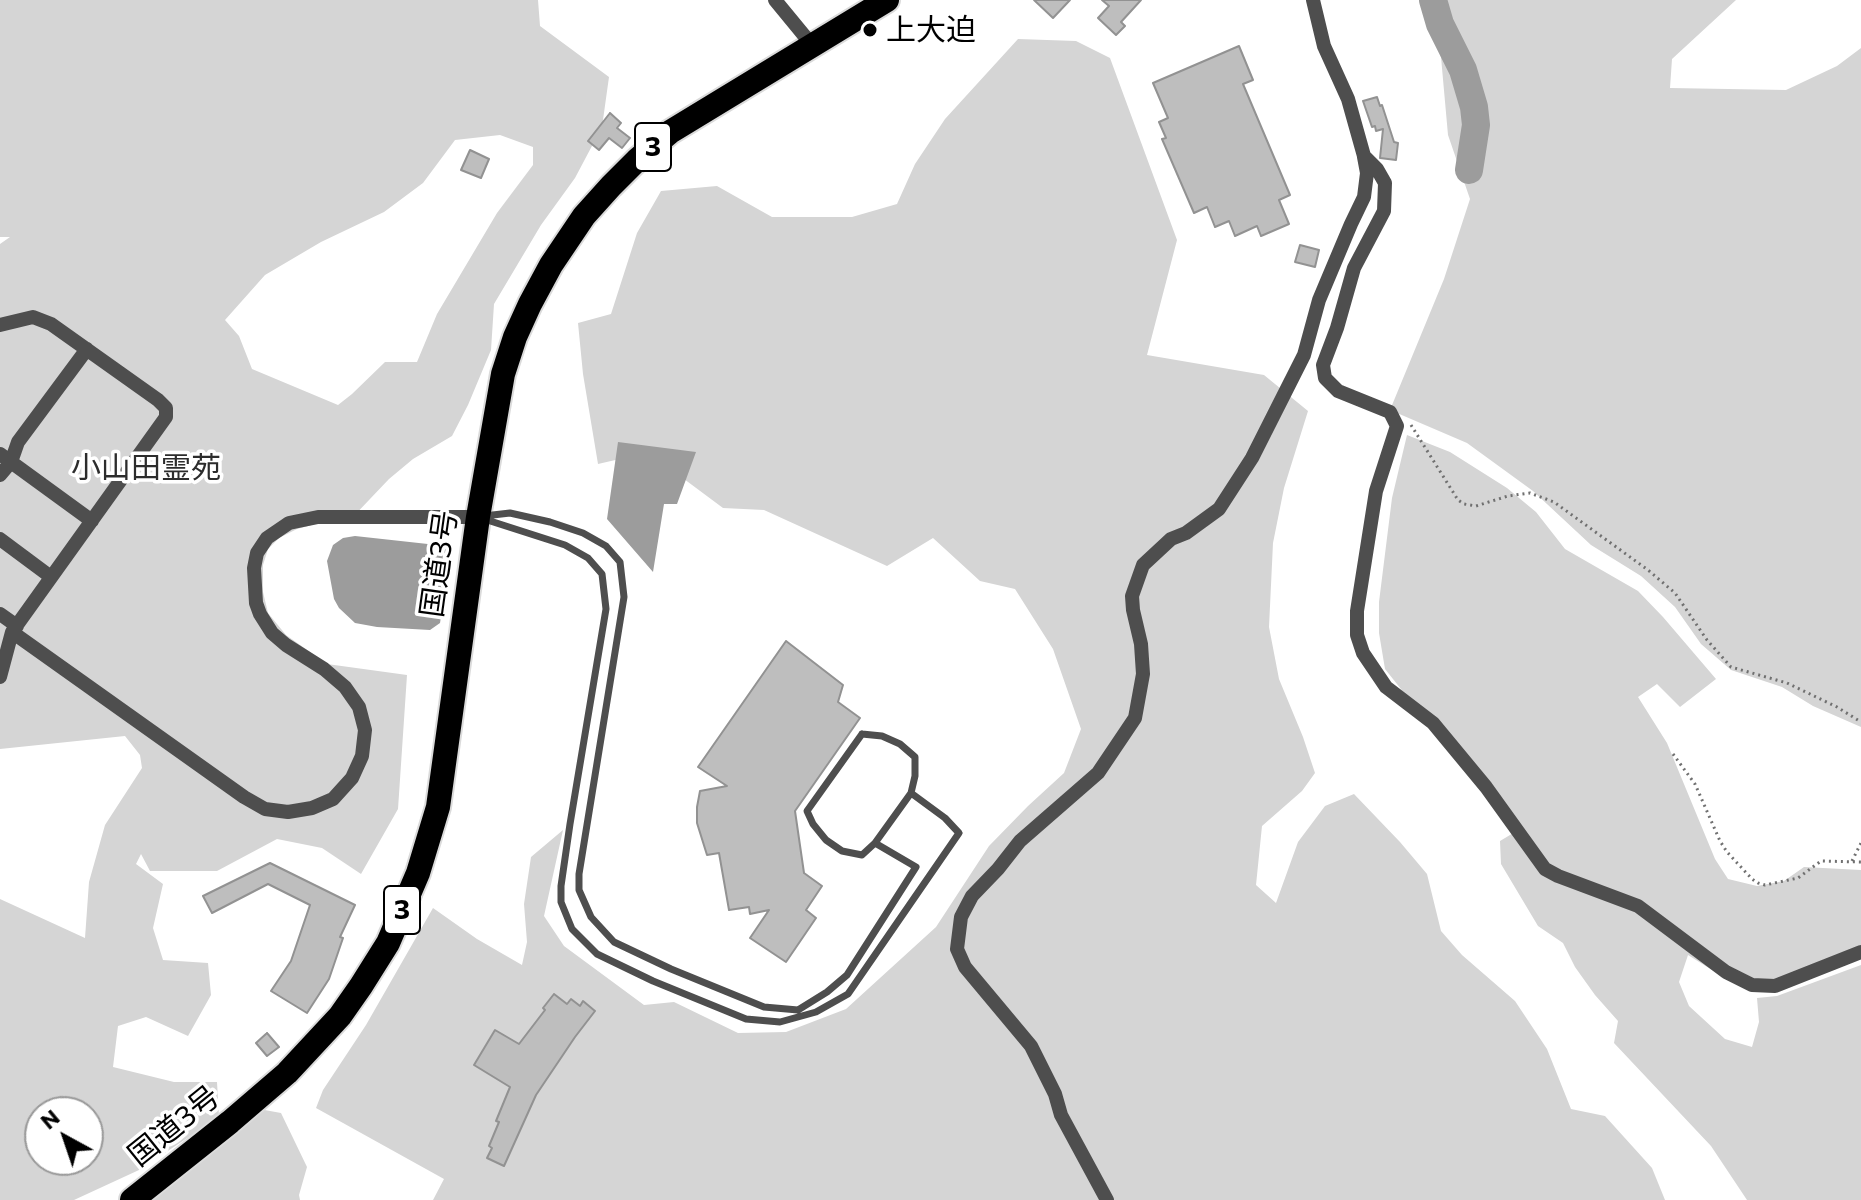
<!DOCTYPE html>
<html>
<head>
<meta charset="utf-8">
<style>
	body { margin:0 }
	#map { position:relative; width:1861px; height:1200px; overflow:hidden; background:#fff; font-family:Commissioner,sans-serif }
	canvas { display:block }
	.north { position:absolute; left:24px; top:1096px; width:80px; height:80px; box-sizing:border-box; background:#fff; border:2px solid #999; border-radius:50%; rotate:320deg; font-size:22px; font-weight:700; line-height:32px; text-align:center; color:#000 }
	.north::after { content:''; display:block; margin:auto; width:28px; height:36px; background:#000; clip-path:polygon(50% 0,100% 100%,50% 72%,0 100%) }
</style>
</head>
<body>
<div id="map">
<canvas width="1861" height="1200"></canvas>
<div class="north">N</div>
</div>
<script>
const context = document.querySelector('canvas').getContext('2d');
context.lineJoin = 'round';
function fillPath(path, color) {
  context.fillStyle = color;
  context.fill(path, 'evenodd');
}
function poly(rows) {
  const path = new Path2D();
  for (const r of rows) {
    path.moveTo(r[0], r[1]);
    for (let i = 2; i < r.length; i += 2) path.lineTo(r[i], r[i + 1]);
  }
  return path;
}
function stroke(path, color, width, dash) {
  context.strokeStyle = color;
  context.lineWidth = width;
  context.lineCap = dash ? 'butt' : 'round';
  context.setLineDash(dash || []);
  context.stroke(path);
}
function write(font, color, halo, rows, align = 'center') {
  context.font = font + ' Commissioner,"Noto Sans JP",sans-serif';
  context.lineWidth = 7;
  context.setLineDash([]);
  context.textBaseline = 'middle';
  context.strokeStyle = halo;
  context.fillStyle = color;
  for (const [text, x, y, turn = 0] of rows) {
    context.save();
    context.translate(x, y);
    context.rotate((+turn || 0) * Math.PI / 180);
    context.textAlign = isNaN(turn) ? turn : align;
    if (halo) context.strokeText(text, 0, 0);
    context.fillText(text, 0, 0);
    context.restore();
  }
}
fillPath(poly([
	[0,0,538,0,540,26,609,77,602,127,575,178,541,225,494,304,491,350,468,405,452,436,413,459,389,479,350,520,326,521,297,529,279,538,268,549,263,565,263,592,268,613,286,635,327,664,407,675,398,809,361,874,322,848,277,839,217,871,150,871,141,854,136,864,163,884,153,928,163,960,208,963,211,995,188,1036,146,1017,118,1026,113,1067,174,1082,217,1082,219,1117,139,1170,74,1200,0,1200,0,899,85,938,89,882,105,825,142,768,140,755,125,736,0,749,0,244,10,237,0,237],
	[500,135,533,147,533,165,497,213,437,314,417,362,385,362,352,394,338,405,252,369,239,336,225,320,265,275,321,242,384,212,423,183,455,140],
	[40,1112,88,1112,88,1160,40,1160],
	[1422,0,1736,0,1672,59,1670,88,1786,90,1837,66,1861,48,1861,727,1813,706,1782,687,1731,670,1701,644,1675,607,1641,576,1591,545,1533,491,1467,443,1390,410,1444,279,1470,199,1448,135,1441,57],
	[1018,39,1076,41,1110,58,1177,240,1147,355,1264,375,1308,411,1284,488,1273,543,1269,627,1279,679,1303,737,1315,773,1302,791,1262,826,1256,885,1276,903,1298,842,1325,806,1354,794,1400,842,1427,874,1441,931,1462,955,1515,1001,1547,1049,1571,1109,1605,1116,1652,1168,1665,1200,433,1200,444,1179,316,1108,323,1090,366,1025,433,908,477,939,522,965,527,942,524,904,531,857,563,830,544,916,564,946,644,1005,674,1002,738,1033,786,1032,846,1009,936,927,989,846,1028,806,1064,773,1081,729,1053,649,1015,589,980,581,933,538,887,566,764,510,723,508,680,476,637,455,598,464,583,374,578,323,611,314,637,233,661,191,717,186,772,217,852,217,897,204,915,164,945,119],
	[1407,435,1450,452,1507,488,1536,512,1565,549,1638,591,1663,617,1716,679,1680,707,1657,684,1638,697,1667,743,1715,859,1728,879,1757,886,1784,881,1804,867,1861,870,1861,947,1799,975,1761,982,1728,980,1688,955,1679,982,1689,1006,1725,1039,1752,1047,1759,1022,1757,998,1777,996,1861,965,1861,1200,1747,1200,1711,1146,1614,1043,1618,1021,1595,995,1575,967,1563,943,1538,926,1501,864,1500,841,1515,832,1385,669,1379,633,1379,602,1392,498],
	[259,1109,281,1113,307,1167,299,1195,300,1200,146,1200]
]), '#d5d5d5');
fillPath(poly([
	[618,442,696,452,677,504,664,504,653,572,607,519],
	[355,536,446,546,451,555,440,623,430,630,377,627,355,623,339,608,334,599,327,561,333,545,343,538]
]), '#9c9c9c');
stroke(poly([
	[1433,0,1440,24,1463,70,1474,107,1476,125,1469,170]
]), '#9c9c9c', 28);
const building = poly([
	[1034,0,1070,0,1053,18,1034,0],
	[1102,0,1141,0,1121,22,1125,26,1116,35,1098,18,1109,6,1102,0],
	[1239,46,1253,80,1243,84,1290,195,1279,200,1289,224,1261,236,1257,226,1235,236,1229,221,1215,227,1207,207,1194,213,1162,139,1166,138,1159,122,1168,118,1153,83,1239,46],
	[1377,97,1380,106,1382,105,1394,142,1398,143,1396,160,1380,158,1383,129,1376,131,1375,126,1372,127,1363,101,1377,97],
	[610,113,621,123,617,128,630,138,622,148,609,138,599,150,588,141,610,113],
	[470,150,489,159,481,178,461,170,470,150],
	[1300,245,1319,250,1315,267,1295,262,1300,245],
	[786,641,843,685,838,702,860,718,795,811,804,873,822,886,806,910,816,918,786,962,750,938,769,910,750,914,749,907,729,910,719,853,707,855,697,823,697,807,700,791,727,786,698,767,786,641],
	[270,863,355,905,340,937,343,938,329,979,307,1013,271,991,291,961,310,905,268,884,212,913,203,896,270,863],
	[554,994,567,1004,571,999,580,1006,583,1001,595,1011,575,1037,536,1095,504,1166,487,1158,492,1148,489,1146,499,1122,496,1121,510,1087,474,1065,495,1030,519,1044,545,1010,543,1008,554,994],
	[267,1033,279,1047,267,1056,256,1043,267,1033]
]);
fillPath(building, '#bebebe');
stroke(building, '#929292', 2);
const highway = poly([
	[132,1200,230,1122,287,1073,340,1016,361,986,388,943,418,873,438,807,478,517,503,374,515,337,530,304,551,265,584,216,611,186,637,160,670,132,887,0]
]);
stroke(highway, '#dbdbdb', 28);
stroke(poly([
	[1411,425,1458,500,1464,504,1476,506,1508,496,1530,493,1554,502,1648,570,1675,593,1707,640,1731,667,1787,683,1837,707,1861,722],
	[1673,754,1695,784,1720,841,1727,852,1752,879,1758,883,1765,885,1798,878,1821,861,1861,862],
	[1852,861,1861,843]
]), '#707070', 3, [2, 4]);
stroke(poly([
	[484,516,510,513,550,522,583,533,606,546,620,562,624,597,579,874,579,890,591,917,614,942,671,969,764,1007,798,1010,827,992,847,975,916,867,875,843],
	[484,519,565,545,588,558,602,574,606,609,570,824,561,886,561,902,572,929,597,954,653,981,746,1019,780,1022,816,1012,848,994,959,833,945,818,911,793],
	[862,734,882,736,900,744,915,757,915,776,911,793,875,843,862,855,842,851,826,840,813,824,807,811,862,734]
]), '#4e4e4e', 7);
stroke(poly([
	[775,0,812,45],
	[1313,0,1324,46,1348,99,1364,156,1377,169,1385,183,1384,211,1354,268,1337,328,1323,365,1325,378,1338,391,1390,412,1397,426,1376,491,1357,611,1357,635,1363,653,1386,687,1433,723,1486,787,1545,869,1558,876,1638,906,1726,972,1752,985,1775,986,1861,952],
	[0,325,33,317,51,324,158,400,166,408,166,417,12,632,244,797,265,809,288,812,312,808,333,799,352,778,362,756,365,730,359,707,345,687,324,669,286,645,272,633,260,614,256,603,254,568,257,553,267,538,289,523,318,517,478,517],
	[0,454,92,521],
	[0,475,11,462,18,442,87,349],
	[0,539,51,577],
	[0,614,17,626],
	[0,677,12,632],
	[1107,1200,1061,1115,1055,1094,1031,1046,965,967,957,949,961,917,972,896,998,869,1020,841,1098,773,1135,718,1143,674,1141,644,1133,610,1132,596,1143,565,1171,539,1186,533,1219,509,1252,458,1304,355,1319,300,1351,224,1364,197,1367,173,1364,157]
]), '#4e4e4e', 14);
stroke(highway, '#000', 24);
for (const [x, y, r, color] of [
	[870,30,8,"#000"]
]) {
  const dot = new Path2D();
  dot.arc(x, y, r, 0, 2 * Math.PI);
  context.fillStyle = color;
  context.fill(dot);
  stroke(dot, '#fff', 3);
}
for (const [x, y, w] of [
	[653,147,36],
	[402,910,36]
]) {
  const box = new Path2D();
  box.roundRect(x - w / 2, y - 24, w, 48, 6);
  context.fillStyle = '#fff';
  context.fill(box);
  stroke(box, '#000', 2);
}
write('bold 28px', '#000', null, [
	["3",653,147],
	["3",402,910]
]);
write('30px', '#000', '#fff', [
	["上大迫",886,30]
], 'left');
write('30px', '#2c2c2c', '#fff', [
	["小山田霊苑",146,468]
]);
write('30px', '#000', '#fff', [
	["国道3号",439,564,-82],
	["国道3号",174,1126,-39]
]);
</script>
</body>
</html>
